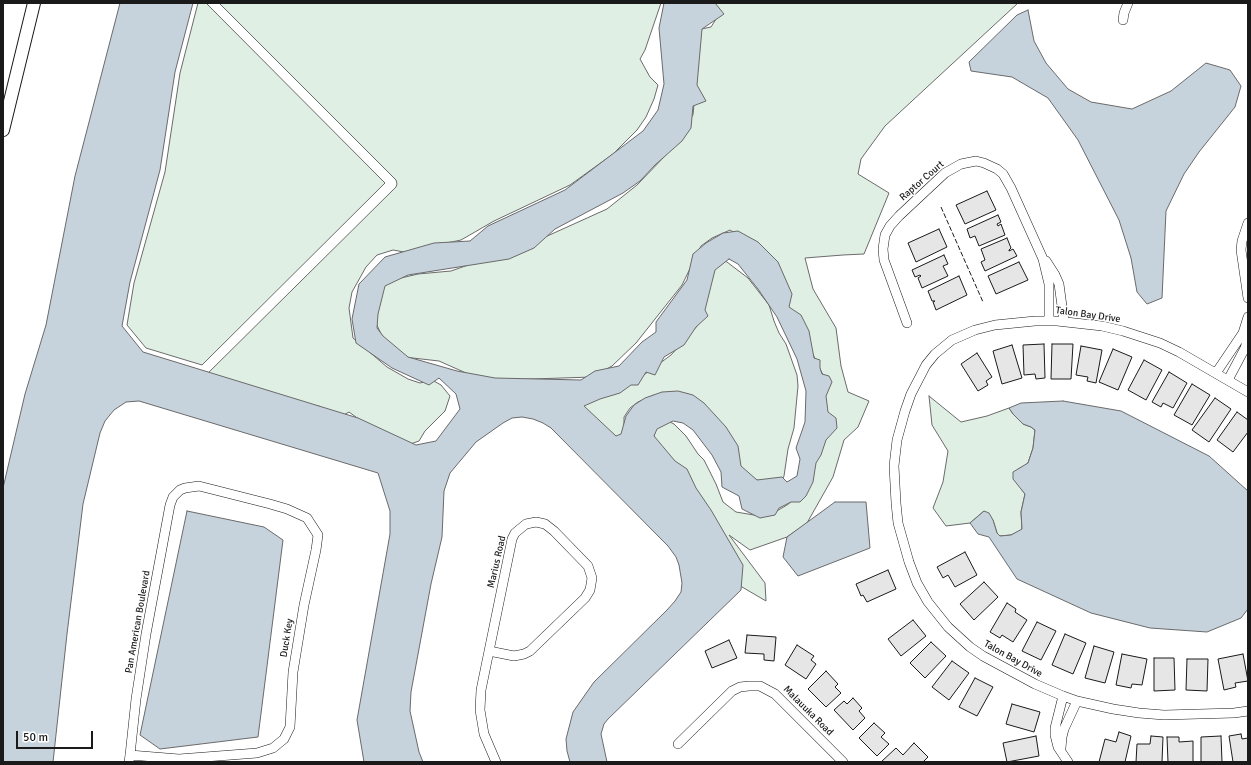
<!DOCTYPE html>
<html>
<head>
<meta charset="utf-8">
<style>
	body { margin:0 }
	#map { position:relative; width:1251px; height:765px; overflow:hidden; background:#fff; font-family:Signika,sans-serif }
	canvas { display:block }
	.frame { position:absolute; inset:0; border:4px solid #1a1a1a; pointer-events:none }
	.scale { position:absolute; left:16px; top:731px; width:77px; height:18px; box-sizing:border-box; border:2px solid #1a1a1a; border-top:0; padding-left:5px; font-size:12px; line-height:14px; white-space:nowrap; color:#1a1a1a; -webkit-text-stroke:3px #fff; paint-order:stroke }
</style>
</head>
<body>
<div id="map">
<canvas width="1251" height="765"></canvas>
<div class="frame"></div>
<div class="scale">50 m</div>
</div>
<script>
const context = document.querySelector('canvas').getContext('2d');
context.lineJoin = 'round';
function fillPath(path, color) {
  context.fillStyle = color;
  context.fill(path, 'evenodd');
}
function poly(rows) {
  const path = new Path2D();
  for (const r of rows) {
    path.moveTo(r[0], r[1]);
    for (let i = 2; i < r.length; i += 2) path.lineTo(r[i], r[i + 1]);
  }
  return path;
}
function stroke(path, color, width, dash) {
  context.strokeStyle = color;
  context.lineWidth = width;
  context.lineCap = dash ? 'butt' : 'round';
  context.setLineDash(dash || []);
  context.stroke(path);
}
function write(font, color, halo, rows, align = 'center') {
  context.font = font + ' Signika,sans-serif';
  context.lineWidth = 3;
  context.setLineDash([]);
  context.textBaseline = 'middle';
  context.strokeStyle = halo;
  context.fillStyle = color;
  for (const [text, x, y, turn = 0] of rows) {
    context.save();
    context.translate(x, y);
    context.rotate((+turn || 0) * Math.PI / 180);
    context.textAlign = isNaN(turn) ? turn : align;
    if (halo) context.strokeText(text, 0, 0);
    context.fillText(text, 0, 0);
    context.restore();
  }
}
const green = poly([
	[198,3,206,3,385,183,202,365,146,348,127,325,134,283,165,172,180,73,198,3],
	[219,3,661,3,645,50,640,59,650,77,658,85,654,99,646,117,637,130,613,154,570,185,494,221,461,240,404,252,393,250,377,255,366,267,352,292,349,308,353,338,387,367,408,379,420,383,432,380,441,385,450,396,445,411,425,431,419,441,399,448,349,412,342,416,328,413,319,406,301,409,200,381,396,187,397,184,396,180,219,3],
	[711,3,1018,3,885,126,861,159,858,174,889,193,864,254,843,255,805,258,813,289,836,328,841,366,848,392,869,401,858,427,844,440,833,477,807,523,787,537,750,550,729,535,765,583,766,601,737,584,657,453,653,427,666,420,674,424,686,436,698,454,704,460,716,484,723,502,736,512,754,515,775,512,787,505,804,492,823,375,806,340,742,237,730,230,712,238,701,246,682,285,636,343,612,366,592,377,502,380,475,377,439,361,404,357,385,342,374,319,384,282,418,274,451,271,534,242,607,209,637,185,665,156,693,115,697,72,697,30,711,27,716,19,711,3],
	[723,259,748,278,769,305,774,321,779,333,786,344,797,375,798,386,794,428,788,449,784,476,782,480,770,484,741,475,735,460,654,395,638,402,630,408,624,417,624,432,621,441,578,403,637,380,671,355,698,325,702,319,706,279,723,259],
	[929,396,961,422,987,416,1009,408,1013,414,1023,424,1031,427,1035,430,1033,448,1028,463,1024,466,1018,469,1022,490,1025,494,1021,512,1022,529,1020,531,1011,535,1000,536,997,533,993,520,984,511,970,523,946,526,933,508,943,482,948,451,932,425,929,396]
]);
fillPath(green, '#e0efe3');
stroke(green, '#6a6a6a', 1);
const water = poly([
	[120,3,193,3,175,72,160,170,130,282,122,326,143,352,358,418,416,445,436,441,460,409,456,394,439,378,429,385,392,368,356,343,352,319,359,284,385,257,434,243,470,241,488,226,565,190,643,131,658,110,664,84,659,28,664,3,715,3,724,14,702,29,697,85,706,101,693,106,691,128,682,141,655,165,640,181,623,193,555,229,534,248,509,259,408,275,385,286,378,314,377,328,383,336,408,357,457,371,495,378,581,380,595,371,619,366,642,342,656,332,656,322,687,280,693,254,706,243,723,233,738,231,758,242,778,262,792,294,789,307,801,315,809,331,814,358,820,360,820,368,822,374,829,376,832,382,826,396,828,412,836,418,837,428,826,440,821,455,816,463,813,482,806,496,800,502,791,502,779,508,775,515,760,518,742,509,739,496,722,487,721,472,712,455,693,430,683,423,673,421,657,429,654,436,675,461,687,469,696,488,711,510,743,565,741,590,608,719,604,724,601,734,607,762,570,762,567,751,566,739,573,712,594,682,667,610,675,601,681,592,682,583,679,565,676,557,668,546,551,428,543,423,533,419,522,417,512,418,503,423,476,442,450,473,444,491,442,537,431,584,411,692,410,711,419,752,423,762,364,762,357,720,390,534,390,511,378,473,139,401,126,402,114,410,105,421,100,433,83,504,67,634,53,762,3,762,3,488,25,394,46,325,75,176,120,3],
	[729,259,738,264,758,289,777,317,797,359,806,391,805,422,796,448,800,459,797,476,787,482,782,477,757,480,741,466,738,446,726,427,704,403,693,395,678,391,662,392,645,398,634,405,626,416,621,434,616,436,584,406,600,399,620,393,631,385,638,385,646,372,655,375,664,357,684,345,696,327,708,316,705,310,715,270,729,259],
	[1028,10,1034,41,1046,63,1068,89,1091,102,1132,109,1171,91,1206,63,1230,70,1241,86,1235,107,1199,152,1184,174,1166,211,1162,298,1147,304,1137,292,1131,258,1119,220,1078,140,1048,98,1012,77,971,71,969,62,1017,15,1028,10],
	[1063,401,1121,411,1209,456,1248,491,1248,609,1241,618,1207,632,1150,628,1091,613,1017,579,989,537,978,534,970,523,984,511,989,513,993,520,997,533,1000,536,1011,535,1022,529,1021,512,1025,494,1013,479,1013,472,1028,463,1033,448,1035,430,1031,427,1023,424,1013,414,1009,408,1021,403,1063,401],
	[835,502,866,502,870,548,798,576,783,557,787,537,835,502],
	[187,511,264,527,283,540,258,737,160,749,140,735,187,511]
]);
fillPath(water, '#c6d2dc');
stroke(water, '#6a6a6a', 1);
const building = poly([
	[987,191,996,210,965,224,956,205,987,191],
	[998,215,1001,222,997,224,998,226,1001,224,1005,235,979,246,975,236,970,238,967,229,998,215],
	[939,229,947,247,916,262,908,243,939,229],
	[1007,238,1011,248,1009,250,1009,251,1013,249,1017,256,985,271,981,262,985,260,981,249,1007,238],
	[944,255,948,264,943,266,948,276,922,288,918,278,921,276,920,275,915,277,912,270,944,255],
	[1019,262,1028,280,996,294,988,276,1019,262],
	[959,276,967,295,936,310,933,302,935,301,932,301,928,291,959,276],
	[1044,344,1045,378,1036,379,1035,374,1024,375,1023,345,1044,344],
	[1052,344,1073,344,1071,379,1051,379,1052,344],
	[1012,345,1022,378,1002,384,993,351,1012,345],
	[1081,346,1102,350,1096,383,1087,381,1088,377,1076,375,1081,346],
	[1113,349,1132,357,1118,390,1099,382,1113,349],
	[977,353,992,377,986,381,988,385,978,391,961,364,977,353],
	[1144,360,1162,370,1146,400,1128,390,1144,360],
	[1169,372,1187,383,1173,408,1163,403,1161,407,1152,402,1169,372],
	[1192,384,1210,395,1192,425,1174,415,1192,384],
	[1215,398,1231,409,1209,442,1192,430,1215,398],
	[1237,412,1248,420,1248,432,1233,452,1217,440,1237,412],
	[965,552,977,575,955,587,948,575,943,578,937,567,965,552],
	[888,570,896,589,867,602,863,595,861,596,856,584,888,570],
	[984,582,998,597,974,620,960,604,984,582],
	[1007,603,1016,609,1015,612,1027,620,1013,642,1002,635,1000,638,990,632,1007,603],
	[913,620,926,636,901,656,888,639,913,620],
	[1037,622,1056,631,1041,660,1022,651,1037,622],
	[1065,634,1086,643,1073,674,1052,665,1065,634],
	[747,635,776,637,774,661,764,660,764,654,745,653,747,635],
	[729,640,737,658,712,668,705,651,729,640],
	[931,642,946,656,925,678,910,663,931,642],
	[797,645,814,656,811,660,816,664,806,679,785,665,797,645],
	[1094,646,1114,652,1105,683,1085,678,1094,646],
	[1122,654,1147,659,1142,685,1132,684,1131,688,1116,685,1122,654],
	[1243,654,1248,681,1235,683,1236,687,1224,690,1218,659,1243,654],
	[1154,658,1174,658,1175,690,1154,691,1154,658],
	[1187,659,1208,659,1207,691,1186,690,1187,659],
	[952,661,969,673,949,700,932,687,952,661],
	[826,671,838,684,835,687,841,693,826,707,808,689,826,671],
	[975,678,993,687,977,716,959,707,975,678],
	[853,698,862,708,859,711,865,718,853,730,834,710,844,701,847,704,853,698],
	[1012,704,1040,712,1034,732,1006,724,1012,704],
	[874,723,885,733,881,737,889,744,877,756,859,738,874,723],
	[1119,732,1131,736,1125,762,1099,762,1105,739,1116,742,1119,732],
	[1241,734,1242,739,1248,738,1248,762,1233,762,1229,736,1241,734],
	[1036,736,1039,756,1007,762,1003,743,1036,736],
	[1151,736,1163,737,1162,762,1136,762,1137,744,1150,744,1151,736],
	[1221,736,1222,762,1201,762,1201,737,1221,736],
	[1167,737,1179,737,1179,742,1193,741,1193,762,1168,762,1167,737],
	[914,743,928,757,923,762,881,762,896,748,903,755,914,743]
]);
fillPath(building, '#e6e6e6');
stroke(building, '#1a1a1a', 1);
const minor = poly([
	[1123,20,1124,13,1128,3],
	[1248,223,1242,241,1241,250,1248,298],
	[1046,261,1055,275,1059,284,1064,321],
	[907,323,884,260,883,249,885,235,890,226,899,216,945,173,961,164,976,161,984,163,997,169,1003,174,1011,188,1043,259,1049,284,1049,321],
	[1216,373,1243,333,1248,317],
	[1228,380,1245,348,1248,339],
	[1248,392,1179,352,1160,343,1123,331,1102,326,1057,321,1035,321,995,325,975,330,952,340,935,354,926,365,911,394,905,411,897,440,894,466,896,503,898,523,909,562,917,583,928,602,948,627,970,647,983,656,1035,684,1063,696,1077,701,1113,709,1139,713,1164,715,1234,713,1248,711],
	[489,651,514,656,524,654,530,651,585,598,590,590,592,578,588,566,554,531,545,524,536,522,526,524,515,533,512,539,489,651,481,690,480,710,484,734,496,762],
	[1063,696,1055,728,1055,735,1058,747,1068,762],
	[678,744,732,691,740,687,749,686,760,686,775,694,843,762],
	[1061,748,1062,737,1064,729,1077,701],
	[129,762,130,755,136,699,146,634,170,505,173,497,180,490,185,488,199,486,270,504,287,509,307,518,318,535,316,550,304,605,293,672,290,727,284,739,273,748,257,753,179,759,130,755]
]);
const tertiary = poly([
	[3,130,34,3]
]);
stroke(minor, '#1a1a1a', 10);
stroke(tertiary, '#1a1a1a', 14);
stroke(minor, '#fff', 9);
stroke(tertiary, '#fff', 12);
stroke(poly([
	[941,207,983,302]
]), '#1a1a1a', 1, [5, 2]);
write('10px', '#1a1a1a', '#fff', [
	["Raptor Court",922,181,-41],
	["Talon Bay Drive",1088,315,8],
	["Marius Road",497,562,-77],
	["Pan American Boulevard",138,622,-80],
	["Duck Key",287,638,-81],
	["Talon Bay Drive",1013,659,29],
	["Malauuka Road",808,711,45]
]);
</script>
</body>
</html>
